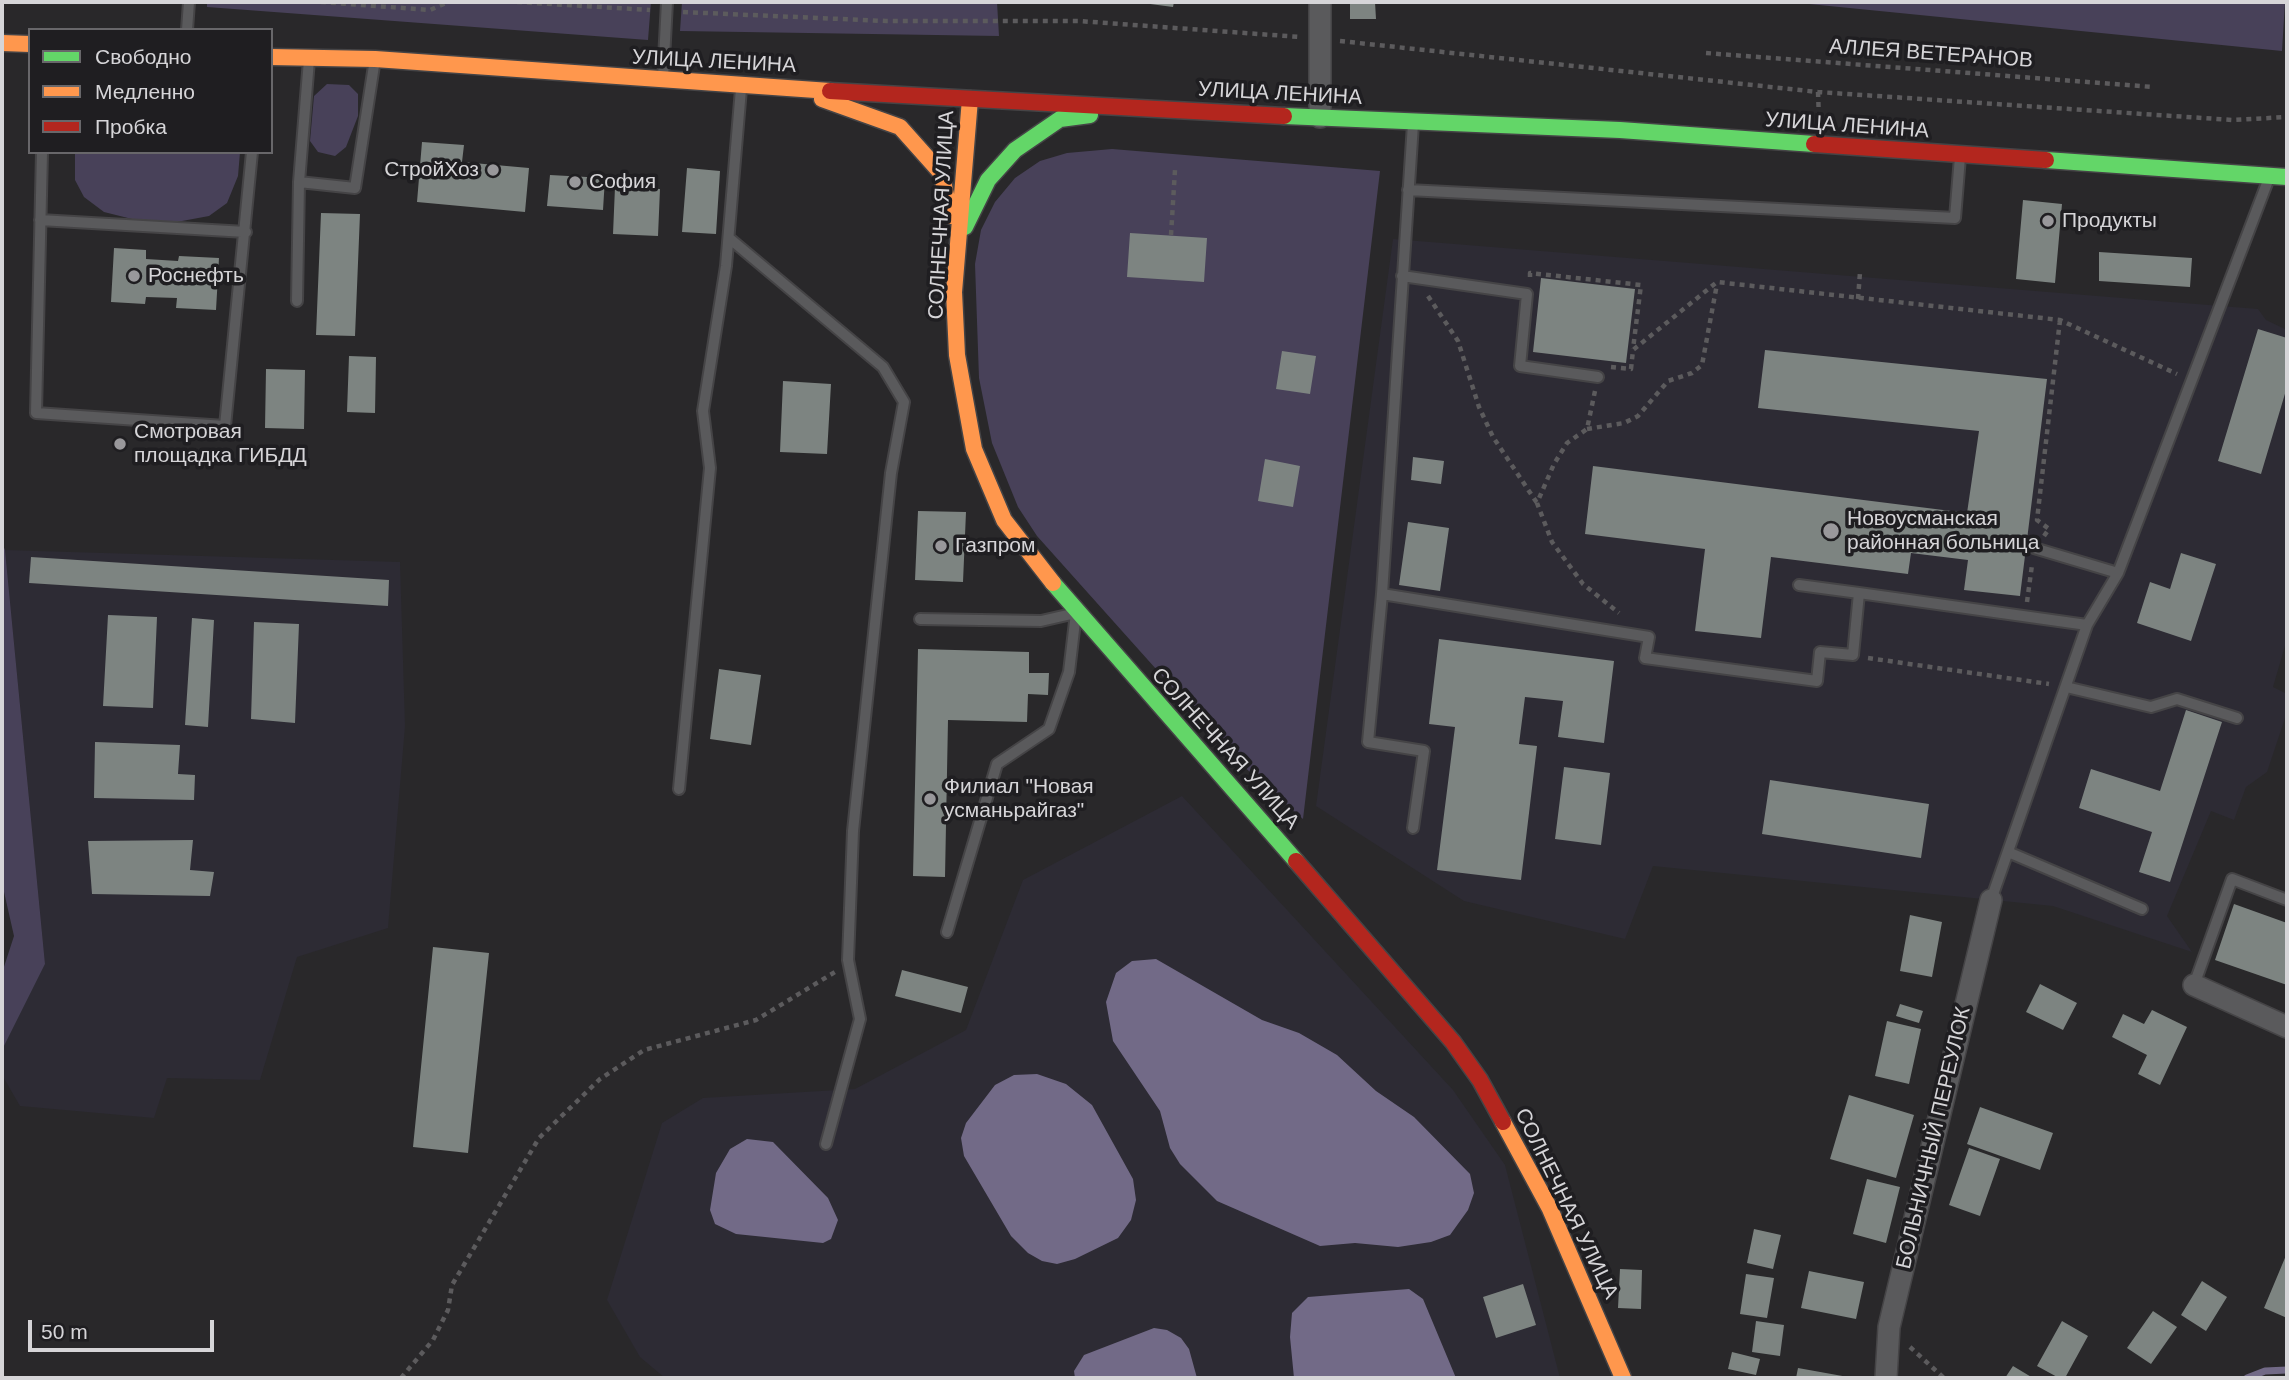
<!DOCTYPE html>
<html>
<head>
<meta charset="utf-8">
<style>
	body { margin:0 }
	#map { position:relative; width:2289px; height:1380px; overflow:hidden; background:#29282a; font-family:Arial,sans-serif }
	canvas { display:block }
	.frame { position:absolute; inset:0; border:4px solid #d6d5d8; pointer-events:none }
	.legend { position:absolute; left:28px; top:28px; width:245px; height:126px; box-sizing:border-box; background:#1f1e21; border:2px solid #68676a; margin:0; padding:9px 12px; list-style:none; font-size:21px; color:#d6d5d8 }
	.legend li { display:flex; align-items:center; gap:14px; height:35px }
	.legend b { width:35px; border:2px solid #68676a }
	.scale { position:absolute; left:28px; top:1320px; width:186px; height:32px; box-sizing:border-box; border:4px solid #d6d5d8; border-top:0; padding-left:9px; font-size:21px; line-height:24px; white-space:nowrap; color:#d6d5d8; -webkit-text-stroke:5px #1f1e21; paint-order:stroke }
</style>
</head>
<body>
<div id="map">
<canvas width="2289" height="1380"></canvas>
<div class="frame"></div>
<ul class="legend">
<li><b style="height:9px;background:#63d668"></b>Свободно</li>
<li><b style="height:9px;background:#ff974d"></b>Медленно</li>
<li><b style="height:9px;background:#b3261e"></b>Пробка</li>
</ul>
<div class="scale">50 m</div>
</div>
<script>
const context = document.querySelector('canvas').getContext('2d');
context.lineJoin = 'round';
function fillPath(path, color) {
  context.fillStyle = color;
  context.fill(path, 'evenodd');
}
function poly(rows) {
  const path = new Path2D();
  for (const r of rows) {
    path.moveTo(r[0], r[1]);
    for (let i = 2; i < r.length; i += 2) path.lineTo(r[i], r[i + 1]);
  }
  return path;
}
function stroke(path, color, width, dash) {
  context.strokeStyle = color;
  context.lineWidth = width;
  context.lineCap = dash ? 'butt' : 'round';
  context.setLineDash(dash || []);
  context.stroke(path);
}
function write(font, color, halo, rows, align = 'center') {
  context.font = font + ' Arial,sans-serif';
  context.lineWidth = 7;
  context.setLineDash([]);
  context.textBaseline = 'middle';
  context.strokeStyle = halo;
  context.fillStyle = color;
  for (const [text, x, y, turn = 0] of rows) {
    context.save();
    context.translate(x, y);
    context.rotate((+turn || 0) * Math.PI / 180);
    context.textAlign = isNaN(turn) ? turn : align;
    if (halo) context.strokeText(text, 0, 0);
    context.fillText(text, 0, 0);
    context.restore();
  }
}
fillPath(poly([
	[1393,239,2258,309,2266,320,2287,330,2287,639,2273,687,2287,694,2287,712,2267,772,2246,787,2234,820,2211,811,2167,916,2192,952,2053,906,1653,866,1625,939,1464,901,1316,806],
	[5,550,400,562,405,726,388,928,297,957,260,1080,167,1078,154,1118,20,1106,2,1075,2,1050,45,964],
	[1182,796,1453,1090,1505,1165,1560,1378,665,1378,640,1357,607,1300,662,1123,703,1098,855,1089,966,1030,1023,880]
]), '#2d2b34');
fillPath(poly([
	[207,2,651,2,648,40,207,7],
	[682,2,997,2,999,36,680,31],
	[1789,2,2285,2,2282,51],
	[327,84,349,85,358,94,358,116,346,147,335,156,318,152,310,141,314,96],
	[1112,149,1380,171,1303,819,1241,764,1037,536,1018,507,992,443,979,378,975,264,981,230,995,202,1015,178,1040,161,1067,153],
	[75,152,240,152,238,176,227,203,209,216,182,221,140,221,104,212,84,197,75,180],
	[2,543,5,550,45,964,2,1050,2,973,14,936,2,883]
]), '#484159');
fillPath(poly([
	[1156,959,1262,1020,1299,1033,1337,1055,1376,1091,1414,1117,1470,1174,1474,1193,1468,1210,1450,1235,1431,1242,1398,1247,1355,1243,1320,1246,1217,1201,1180,1164,1170,1148,1160,1111,1113,1041,1106,1002,1116,973,1132,961],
	[1037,1074,1066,1084,1092,1105,1133,1179,1136,1200,1131,1220,1118,1238,1075,1259,1057,1264,1042,1261,1028,1253,1011,1236,964,1156,961,1138,966,1123,995,1085,1014,1075],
	[747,1139,773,1142,828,1198,838,1220,831,1239,823,1243,736,1234,715,1224,710,1210,716,1173,730,1149],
	[1409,1289,1423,1299,1456,1378,1294,1378,1290,1337,1292,1313,1308,1297],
	[1154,1328,1167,1330,1181,1338,1189,1349,1197,1378,1075,1378,1074,1371,1084,1355]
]), '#726a87');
stroke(poly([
	[2247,1378,2265,1371,2287,1370]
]), '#726a87', 7);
fillPath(poly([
	[1135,2,1174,2,1173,7],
	[1192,2,1269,2,1269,4,1192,4],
	[1350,2,1375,2,1376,19,1350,19],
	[422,142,464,145,462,162,529,168,525,212,417,202],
	[687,168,720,171,716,234,682,232],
	[550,175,605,178,603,210,547,206],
	[615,187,660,189,658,236,613,234],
	[2023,200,2062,204,2055,283,2016,279],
	[321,213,360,214,355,336,316,335],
	[1130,233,1207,238,1204,282,1127,277],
	[114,248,146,250,146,259,178,261,179,256,219,258,216,310,176,308,177,298,146,297,145,304,111,302],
	[2099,252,2192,258,2190,287,2099,281],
	[1541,278,1635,289,1626,363,1533,352],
	[2258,329,2287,338,2287,387,2261,474,2218,461],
	[1765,350,2047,379,2020,596,1964,590,1968,560,1911,553,1908,574,1771,557,1761,638,1695,631,1705,549,1585,534,1593,466,1967,513,1979,431,1758,408],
	[1282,351,1316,356,1310,394,1276,389],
	[349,356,376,357,375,413,347,412],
	[266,369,305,370,304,429,265,428],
	[783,381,831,384,827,454,780,452],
	[1413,457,1444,461,1441,484,1411,480],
	[1265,459,1300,466,1293,507,1258,501],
	[918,511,966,512,963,582,915,580],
	[1408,522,1449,528,1440,591,1399,585],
	[2181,553,2216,564,2191,641,2137,623,2150,582,2170,589],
	[31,557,389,580,388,606,29,583],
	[108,615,157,617,153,708,103,706],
	[192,618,214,620,208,727,185,725],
	[254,622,299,624,295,723,251,719],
	[1439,639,1614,661,1604,743,1558,737,1563,701,1525,697,1519,744,1537,746,1521,880,1437,870,1455,727,1429,724],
	[918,649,1029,652,1029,673,1049,673,1048,695,1028,694,1027,722,948,720,945,877,913,876],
	[719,669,761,675,751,745,710,739],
	[2186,710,2222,722,2170,882,2139,872,2152,832,2079,808,2091,769,2160,791],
	[95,742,180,745,178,774,195,775,194,800,94,798],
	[1564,767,1610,773,1601,845,1555,839],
	[1770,780,1929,804,1921,858,1762,834],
	[193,840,190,870,214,872,210,896,92,894,88,841],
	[2234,904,2287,923,2287,985,2215,960],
	[1910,915,1942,922,1932,977,1900,971],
	[433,947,489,953,468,1153,413,1147],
	[902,970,968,987,961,1013,895,996],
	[2040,984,2077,1003,2063,1030,2026,1012],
	[1900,1004,1923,1011,1919,1023,1896,1016],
	[2152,1010,2187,1027,2160,1085,2138,1074,2147,1055,2112,1037,2123,1014,2144,1024],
	[1887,1021,1921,1029,1909,1084,1875,1076],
	[1849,1095,1914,1115,1896,1178,1830,1159],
	[1980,1107,2053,1133,2040,1170,1967,1144],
	[1969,1148,2000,1159,1980,1216,1949,1205],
	[1867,1179,1900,1187,1886,1243,1853,1234],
	[1754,1229,1781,1235,1773,1269,1747,1263],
	[2287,1253,2287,1318,2264,1308],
	[1620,1269,1642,1270,1641,1309,1618,1308],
	[1809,1271,1864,1282,1856,1319,1801,1308],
	[1746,1274,1774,1278,1767,1318,1740,1314],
	[2202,1281,2227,1297,2206,1331,2181,1315],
	[1523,1284,1536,1325,1496,1338,1483,1297],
	[2153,1311,2177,1327,2151,1364,2127,1348],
	[1756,1321,1784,1325,1780,1356,1752,1352],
	[2062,1321,2088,1336,2065,1378,2059,1378,2037,1366],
	[1732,1352,1760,1359,1756,1375,1728,1369],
	[2013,1366,2033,1378,2005,1378],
	[1798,1368,1848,1377,1847,1378,1796,1378]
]), '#7d8481');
const lane = poly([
	[187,30,189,2],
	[663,78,667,2],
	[1413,124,1382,594,1649,637,1645,658,1817,681,1820,652,1853,655,1859,593,2087,625,2118,573,2269,178],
	[42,152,36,413,225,426,252,152],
	[299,182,355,188,375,59],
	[1408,190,1955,218,1960,157],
	[40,220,246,232],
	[729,238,883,367,904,402,891,473,853,831,848,960,860,1019,826,1144],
	[1402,276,1527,294,1520,366,1598,377],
	[297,301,299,182,309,60],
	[2034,548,2118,573],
	[1799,585,1859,593],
	[1382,594,1368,742,1424,751,1413,828],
	[920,619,1041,621,1076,613,1069,672,1049,729,997,764,947,932],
	[2066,687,2151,707,2177,699,2237,718],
	[679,789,710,468,703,411,726,266,741,89],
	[2008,852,2142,909],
	[1991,900,2087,625],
	[2194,985,2232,879,2287,900]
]);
const street = poly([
	[1320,117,1320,2],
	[2194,985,2287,1027],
	[1886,1378,1889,1327,1991,900]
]);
const fast = poly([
	[1284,116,1620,130,1814,144],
	[2046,160,2287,177],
	[965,227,988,180,1015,150,1060,119,1090,115],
	[1053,583,1296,861]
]);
const slow = poly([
	[2,43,30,44],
	[271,57,375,59,830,91],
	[822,99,900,127,941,173,951,216],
	[970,99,954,292,957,355,974,449,1004,520,1053,583],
	[1503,1122,1550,1209,1623,1378]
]);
const jam = poly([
	[830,91,1284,116],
	[1814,144,2046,160],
	[1296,861,1453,1042,1480,1080,1503,1122]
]);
stroke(lane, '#454446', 14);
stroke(street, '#454446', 24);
stroke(fast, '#454446', 19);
stroke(slow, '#454446', 19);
stroke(jam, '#454446', 19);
stroke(poly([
	[321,2,430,10,448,2],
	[517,2,650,10],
	[683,12,886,21,1079,21,1300,37],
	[1340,41,1818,92,2232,120,2287,117],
	[1706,53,2153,87],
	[1818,92,1819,119],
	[1171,235,1175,170],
	[1530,277,1530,273,1641,285,1633,349],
	[1428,296,1458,341,1479,407,1493,437,1537,503],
	[1858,299,1860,272],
	[1611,367,1631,369,1633,350,1717,282,2060,320,2177,374],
	[1595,391,1587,429,1567,443,1554,464,1537,503,1552,542,1583,584,1619,613],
	[1587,429,1624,423,1638,416,1668,381,1692,373,1702,365,1717,284],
	[2044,536,2049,529,2037,520,2060,320],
	[2027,602,2032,565],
	[1868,658,2049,684],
	[1910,1347,1944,1378],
	[401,1378,433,1340,448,1310,452,1285,539,1138,600,1079,644,1050,756,1020,835,972]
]), '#5c5b5d', 4.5, [5, 5]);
stroke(lane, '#5a5a5c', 10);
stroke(street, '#5a5a5c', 21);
stroke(fast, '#63d668', 16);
stroke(slow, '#ff974d', 16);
stroke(jam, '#b3261e', 16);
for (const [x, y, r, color] of [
	[493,170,7,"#99989b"],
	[575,182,7,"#99989b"],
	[2048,221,7,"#99989b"],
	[134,276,7,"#99989b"],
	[120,444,7,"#99989b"],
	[1831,531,9,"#99989b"],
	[941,546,7,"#99989b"],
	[930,799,7,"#99989b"]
]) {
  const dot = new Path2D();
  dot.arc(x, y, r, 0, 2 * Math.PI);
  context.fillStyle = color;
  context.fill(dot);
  stroke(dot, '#1f1e21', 2.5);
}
write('21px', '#d6d5d8', '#1f1e21', [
	["АЛЛЕЯ ВЕТЕРАНОВ",1931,54,4],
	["УЛИЦА ЛЕНИНА",714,62,3],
	["УЛИЦА ЛЕНИНА",1280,94,3],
	["УЛИЦА ЛЕНИНА",1847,126,4],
	["СОЛНЕЧНАЯ УЛИЦА",942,215,-87],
	["СОЛНЕЧНАЯ УЛИЦА",1225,749,48],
	["БОЛЬНИЧНЫЙ ПЕРЕУЛОК",1934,1138,-77],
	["СОЛНЕЧНАЯ УЛИЦА",1566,1204,64]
]);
write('21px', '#d6d5d8', '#1f1e21', [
	["СтройХоз",479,170,"right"],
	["София",589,182],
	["Продукты",2062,221],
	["Роснефть",148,276],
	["Смотровая",134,432],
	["площадка ГИБДД",134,456],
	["Новоусманская",1847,519],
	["районная больница",1847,543],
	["Газпром",955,546],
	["Филиал \"Новая",944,787],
	["усманьрайгаз\"",944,811]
], 'left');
</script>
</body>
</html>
